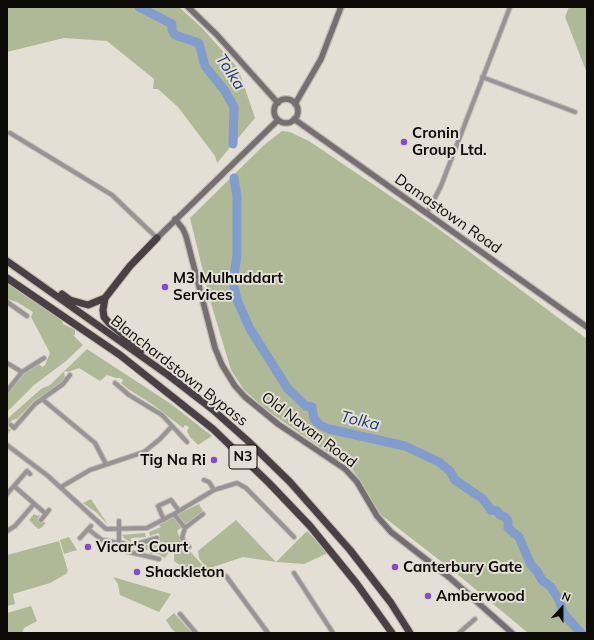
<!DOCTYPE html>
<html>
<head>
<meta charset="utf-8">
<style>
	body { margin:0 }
	#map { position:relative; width:594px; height:640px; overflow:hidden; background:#e3dfd5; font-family:Mulish,sans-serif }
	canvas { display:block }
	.frame { position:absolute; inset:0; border:8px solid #0d0b08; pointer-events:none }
	.north { position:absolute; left:542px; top:588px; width:40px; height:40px; -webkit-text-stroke:3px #e3dfd5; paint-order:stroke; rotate:21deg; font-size:11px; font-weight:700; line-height:16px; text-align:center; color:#0d0b08 }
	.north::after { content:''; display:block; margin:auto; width:14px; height:18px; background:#0d0b08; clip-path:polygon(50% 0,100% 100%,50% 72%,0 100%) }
</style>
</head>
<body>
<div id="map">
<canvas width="594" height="640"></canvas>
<div class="frame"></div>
<div class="north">N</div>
</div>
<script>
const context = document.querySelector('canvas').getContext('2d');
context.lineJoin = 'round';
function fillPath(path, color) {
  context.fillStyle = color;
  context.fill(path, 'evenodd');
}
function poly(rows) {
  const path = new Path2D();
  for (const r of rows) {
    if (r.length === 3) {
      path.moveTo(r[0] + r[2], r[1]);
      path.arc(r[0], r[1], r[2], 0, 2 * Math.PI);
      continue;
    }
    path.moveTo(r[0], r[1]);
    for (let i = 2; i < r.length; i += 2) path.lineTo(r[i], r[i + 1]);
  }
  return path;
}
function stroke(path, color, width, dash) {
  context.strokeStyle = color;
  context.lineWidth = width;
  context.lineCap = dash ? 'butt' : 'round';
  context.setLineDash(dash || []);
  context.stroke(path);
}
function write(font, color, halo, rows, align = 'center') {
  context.font = font + ' Mulish,sans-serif';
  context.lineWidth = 4;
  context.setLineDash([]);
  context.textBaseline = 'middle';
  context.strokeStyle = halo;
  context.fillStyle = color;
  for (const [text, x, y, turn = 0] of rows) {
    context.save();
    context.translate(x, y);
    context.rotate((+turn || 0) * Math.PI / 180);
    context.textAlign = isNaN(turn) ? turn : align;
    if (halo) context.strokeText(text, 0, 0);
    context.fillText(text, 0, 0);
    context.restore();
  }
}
fillPath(poly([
	[7,7,137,7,148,13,141,7,179,7,201,27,238,68,255,118,217,163,215,156,178,107,158,89,153,89,154,79,107,41,64,38,7,52],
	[569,7,587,7,587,73,565,17],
	[282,131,290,132,309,141,436,227,587,339,587,633,528,633,456,573,380,514,353,470,268,411,244,390,231,370,210,300,190,218,264,145],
	[7,281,62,320,63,324,75,330,75,335,73,335,83,345,66,361,34,385,7,412,7,395,10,390,26,372,37,365,39,364,42,367,45,365,50,353,31,317,33,312,17,302,7,299],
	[87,349,171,404,212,436,198,445,190,437,187,431,189,427,185,425,183,428,152,404,128,389,121,383,123,380,120,378,116,378,107,375,100,381,79,368,68,372,66,371,64,372,65,379,63,382,34,401,17,419,12,420,8,428,11,430,7,434,7,419,41,389,50,385],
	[91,499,108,525,97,513,83,503],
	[199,504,203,511,177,531,181,541,204,567,196,574,185,578,184,568,174,561,174,554,169,552,165,558,158,554,150,554,150,551,141,549,139,552,136,551,136,546,155,544,160,538,159,533,150,536,149,532,161,527,158,524],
	[34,514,38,516,40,514,38,520,46,523,41,528,38,529,29,520],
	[236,520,276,562,307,531,328,553,304,564,276,562,243,557,207,569,199,558,198,551],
	[145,533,146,537,131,538,131,542,125,539,122,535],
	[69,537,77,550,64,554,60,540],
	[59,541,68,571,66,574,50,583,13,594,15,604,7,606,7,555],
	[113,577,171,594,159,612,120,595,118,584],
	[31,606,37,621,24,628,22,633,7,633,7,613],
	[174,613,192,633,176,633,171,628,166,620]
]), '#b0b997');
stroke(poly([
	[139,7,172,24,172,30,175,35,199,43,205,66,225,91,234,107,233,144],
	[234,178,237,197,237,255,233,281,237,300,250,329,288,389,306,406,312,407,314,419,320,425,329,429,405,446,439,462,450,471,455,480,483,499,491,510,497,511,500,515,505,517,508,521,508,528,519,537,531,565,537,571,542,580,551,587,559,600,564,614,581,633]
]), '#829ccb', 9);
const street = poly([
	[482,77,575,112],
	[10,133,112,195,157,238],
	[427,213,441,186,510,7],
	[7,302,27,316],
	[7,363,22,372],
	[115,383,129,395,162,415,187,442],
	[7,391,22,372,44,358],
	[42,399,95,443,106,464],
	[11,425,14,428,35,404,63,384,70,375],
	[7,445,48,476,106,529,147,528,174,514,214,490,237,483,246,488,294,537],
	[204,480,209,482,214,490],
	[14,486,46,514],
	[61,487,90,470,144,452,160,439,172,426],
	[7,494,27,471,30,474],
	[174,514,185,528,182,538,189,547],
	[41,520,49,510],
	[164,520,158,506,171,500,179,511],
	[119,521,119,543,123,543,130,546,157,538],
	[185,528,203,514],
	[88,529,102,540,119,543],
	[7,531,15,526,34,504],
	[80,538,91,526],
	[125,551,159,559],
	[294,573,333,633],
	[226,576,268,633],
	[180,614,196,633],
	[459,633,475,619]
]);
const secondary = poly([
	[188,7,217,35,278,103],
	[286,111,12],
	[295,104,321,59,341,7],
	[294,119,587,327],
	[175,219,183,229,186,236,215,348,222,365,235,386,245,397,278,424,345,469,357,482,377,516,391,532,450,578,512,633],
	[157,238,278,120]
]);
const highway = poly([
	[7,261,168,375,212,409,248,441,290,482,350,550,391,603,410,633],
	[7,278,120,355,213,429,269,483,310,526,357,584,392,633],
	[62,294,70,300,88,305,105,298,130,266,157,238],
	[105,298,103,310,104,317,109,323,142,350]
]);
stroke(street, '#c1bdb4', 6);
stroke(secondary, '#c1bdb4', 8);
stroke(highway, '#c1bdb4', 9);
stroke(street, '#989495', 4);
stroke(secondary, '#766f72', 5.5);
stroke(highway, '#494044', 7);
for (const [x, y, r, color] of [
	[404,142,4,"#814cc4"],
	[165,287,4,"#814cc4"],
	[214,460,4,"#814cc4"],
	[88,547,4,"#814cc4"],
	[395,567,4,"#814cc4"],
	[137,572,4,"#814cc4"],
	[428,596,4,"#814cc4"]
]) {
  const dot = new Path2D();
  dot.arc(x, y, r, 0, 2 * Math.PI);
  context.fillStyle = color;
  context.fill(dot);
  stroke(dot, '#e3dfd5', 1.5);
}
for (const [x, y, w] of [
	[243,457,28]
]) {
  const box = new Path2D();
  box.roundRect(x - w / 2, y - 12, w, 24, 3);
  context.fillStyle = '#e3dfd5';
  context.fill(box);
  stroke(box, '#0d0b08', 1);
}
write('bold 14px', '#0d0b08', null, [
	["N3",243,457]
]);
write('bold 15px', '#0d0b08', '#e3dfd5', [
	["Cronin",412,133],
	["Group Ltd.",412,150],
	["M3 Mulhuddart",173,278],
	["Services",173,295],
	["Tig Na Ri",206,460,"right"],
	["Vicar's Court",96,547],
	["Canterbury Gate",403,567],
	["Shackleton",145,572],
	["Amberwood",436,596]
], 'left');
write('15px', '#0d0b08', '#e3dfd5', [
	["Damastown Road",448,214,35],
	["Blanchardstown Bypass",179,371,38],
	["Old Navan Road",309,430,37]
]);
write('italic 16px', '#1c3a73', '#e3dfd5', [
	["Tolka",230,72,57],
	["Tolka",360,421,13]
]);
</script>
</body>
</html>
